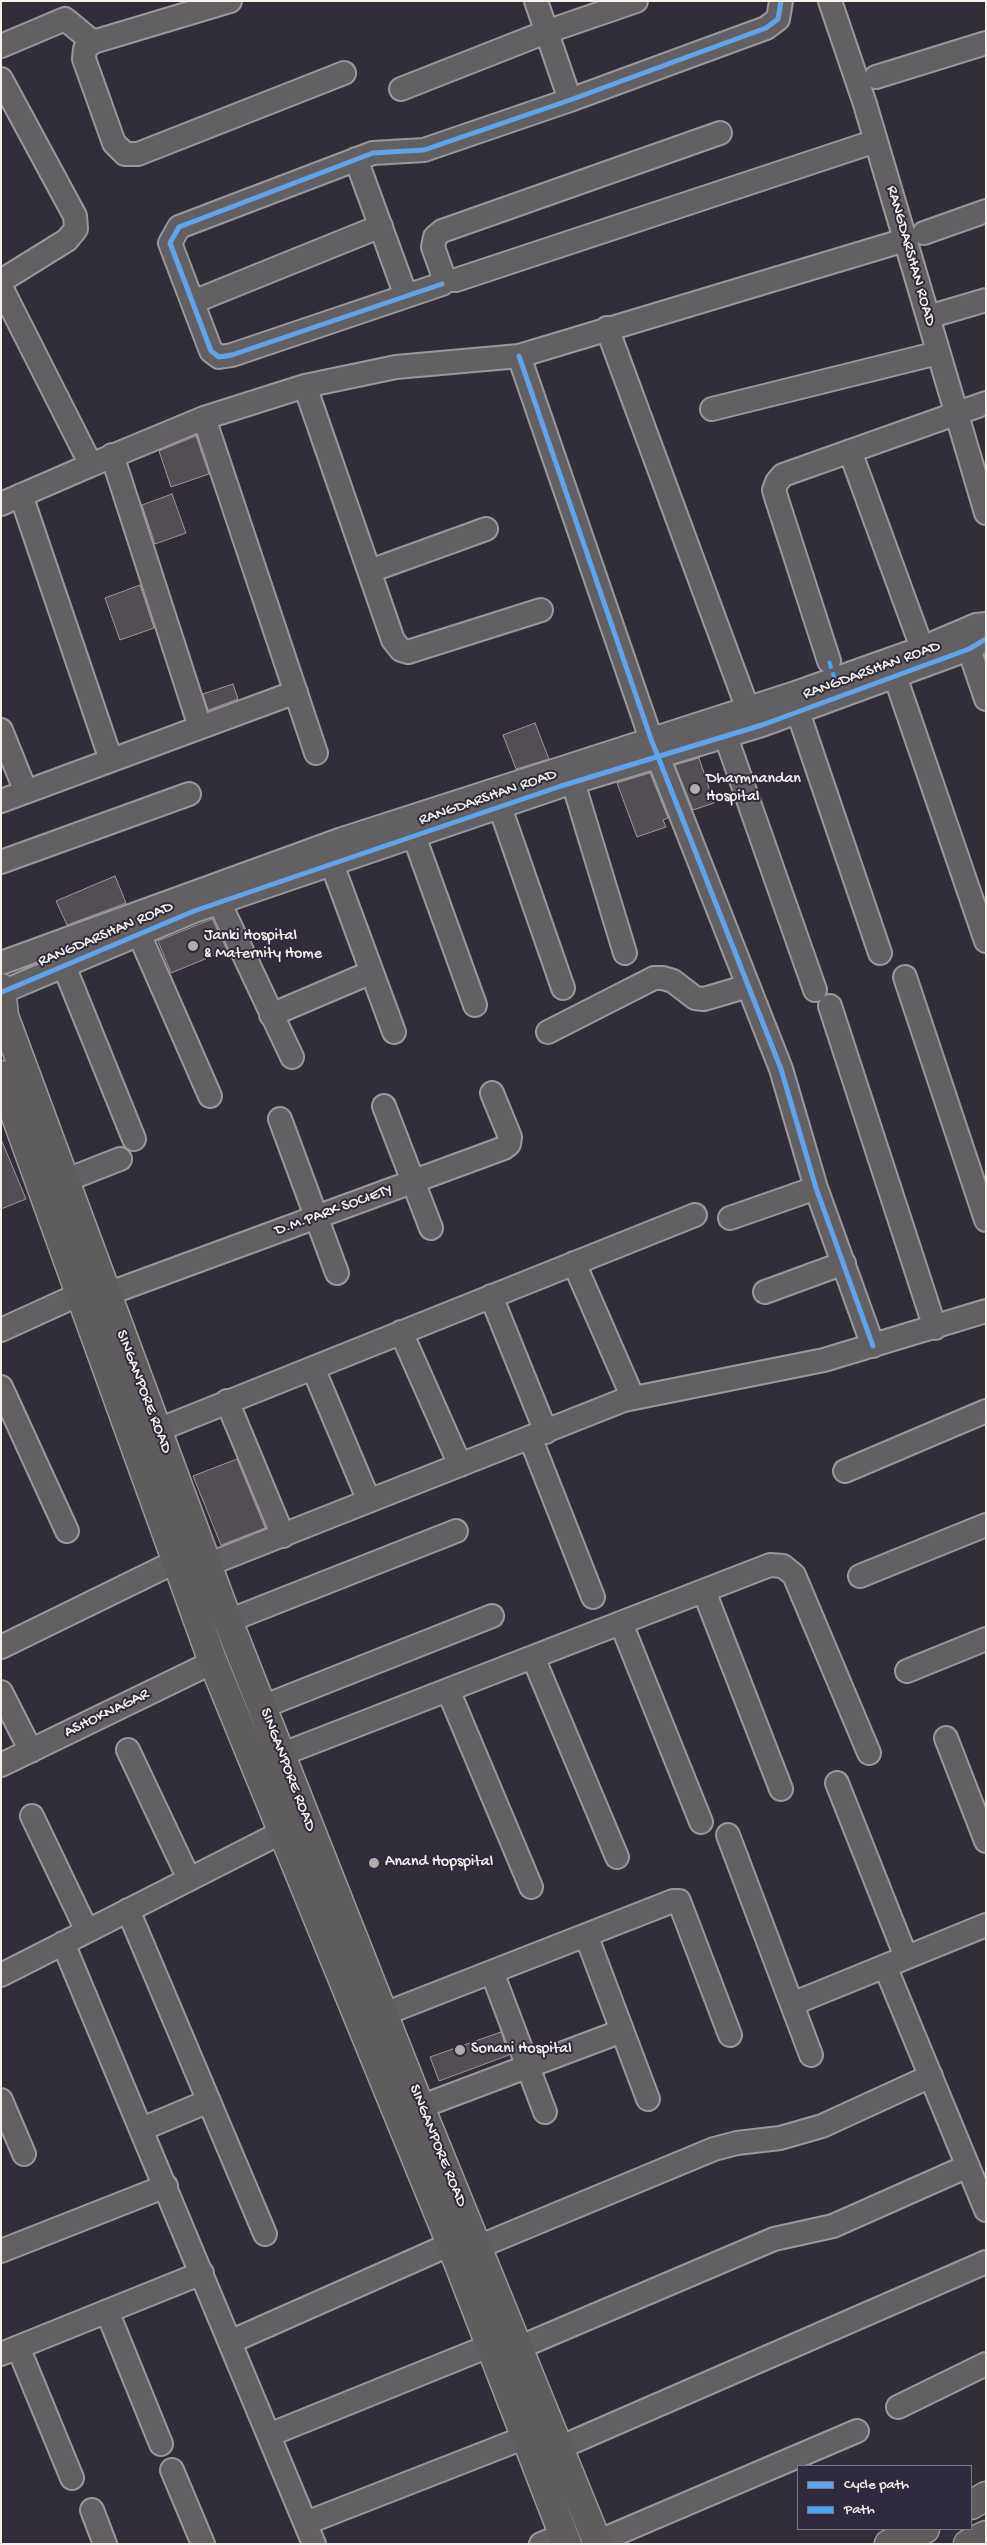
<!DOCTYPE html>
<html>
<head>
<meta charset="utf-8">
<style>
	body { margin:0 }
	#map { position:relative; width:987px; height:2545px; overflow:hidden; background:#312e39; font-family:"Gochi Hand",sans-serif }
	canvas { display:block }
	.frame { position:absolute; inset:0; border:2px solid #f4f1e8; pointer-events:none }
	.legend { position:absolute; left:797px; top:2465px; width:175px; height:65px; box-sizing:border-box; background:#2f2a3d; border:1px solid #7e7a81; margin:0; padding:6px 9px; list-style:none; font-size:15px; color:#f4f1e8 }
	.legend li { display:flex; align-items:center; gap:10px; height:25px }
	.legend b { width:25px; border:1px solid #7e7a81 }
</style>
</head>
<body>
<div id="map">
<canvas width="987" height="2545"></canvas>
<div class="frame"></div>
<ul class="legend">
<li><b style="height:6px;background:#60a3ed"></b>Cycle path</li>
<li><b style="height:6px;background:#3fa9f5"></b>Path</li>
</ul>
</div>
<script>
const context = document.querySelector('canvas').getContext('2d');
context.lineJoin = 'round';
function fillPath(path, color) {
  context.fillStyle = color;
  context.fill(path, 'evenodd');
}
function poly(rows) {
  const path = new Path2D();
  for (const r of rows) {
    path.moveTo(r[0], r[1]);
    for (let i = 2; i < r.length; i += 2) path.lineTo(r[i], r[i + 1]);
  }
  return path;
}
function stroke(path, color, width, dash) {
  context.strokeStyle = color;
  context.lineWidth = width;
  context.lineCap = dash ? 'butt' : 'round';
  context.setLineDash(dash || []);
  context.stroke(path);
}
function write(font, color, halo, rows, align = 'center') {
  context.font = font + ' "Gochi Hand",sans-serif';
  context.lineWidth = 4;
  context.setLineDash([]);
  context.textBaseline = 'middle';
  context.strokeStyle = halo;
  context.fillStyle = color;
  for (const [text, x, y, turn = 0] of rows) {
    context.save();
    context.translate(x, y);
    context.rotate((+turn || 0) * Math.PI / 180);
    context.textAlign = isNaN(turn) ? turn : align;
    if (halo) context.strokeText(text, 0, 0);
    context.fillText(text, 0, 0);
    context.restore();
  }
}
const building = poly([
	[196,436,209,474,171,487,159,451,196,436],
	[172,494,186,533,155,544,142,505,172,494],
	[140,585,154,628,120,640,105,598,140,585],
	[233,684,238,699,208,710,203,694,233,684],
	[535,723,549,759,516,769,503,735,535,723],
	[699,758,714,803,693,810,675,765,699,758],
	[650,773,668,818,663,820,666,827,637,837,617,783,650,773],
	[115,876,126,903,67,925,56,901,115,876],
	[212,919,227,950,171,973,158,941,212,919],
	[1,1139,26,1199,1,1209,1,1139],
	[237,1459,265,1528,221,1545,193,1476,237,1459],
	[501,2032,509,2055,439,2081,430,2057,501,2032]
]);
fillPath(building, '#534d54');
stroke(building, '#9a989b', 1);
const minor = poly([
	[230,1,93,42,85,49,84,59,114,143,125,154,138,154,344,73],
	[536,1,570,100],
	[830,1,865,104,986,513],
	[1,46,65,19,93,42],
	[876,77,986,43],
	[1,79,75,216,76,229,67,240,1,281],
	[401,89,546,32,636,1],
	[720,133,442,231,435,237,433,247,443,275,447,280,456,280,876,141],
	[356,159,406,296],
	[924,233,986,211],
	[442,284,232,355,219,357,211,351,170,243,179,227,373,153,424,150,570,100,766,28,778,19,781,1],
	[1,287,91,465,1,504],
	[193,302,381,226],
	[928,317,986,300],
	[607,328,747,707],
	[519,356,651,739,781,1069,816,1188,873,1346],
	[305,386,393,640,401,650,408,652,541,610],
	[712,409,938,353],
	[204,418,316,753],
	[850,451,922,648],
	[112,455,200,727],
	[91,465,204,418,305,386,396,367,519,356,905,240],
	[21,495,111,760],
	[370,571,486,529],
	[969,649,986,699],
	[829,661,777,500,774,490,777,482,783,475,986,403],
	[895,676,986,941],
	[798,712,880,953],
	[1,730,26,792],
	[726,737,815,990],
	[573,782,625,953],
	[1,801,296,692],
	[500,807,563,988],
	[414,836,475,1005],
	[1,862,189,794],
	[332,864,394,1032],
	[219,902,292,1057],
	[139,934,210,1096],
	[1,963,342,839,795,693,922,648,976,625,986,624],
	[64,966,134,1139],
	[905,977,986,1220],
	[2,992,194,911,561,786,762,725,969,649,986,639],
	[830,1006,935,1328],
	[271,1015,372,972],
	[548,1032,654,978,663,978,673,981,695,998,704,999,748,986],
	[384,1106,431,1228],
	[280,1119,337,1273],
	[64,1181,120,1159],
	[730,1218,816,1188],
	[574,1263,633,1398],
	[765,1292,844,1263],
	[491,1296,546,1432],
	[91,1300,504,1148,509,1144,510,1137,492,1093],
	[1,1330,80,1294],
	[401,1332,460,1465],
	[313,1368,369,1501],
	[1,1387,67,1531],
	[227,1401,283,1536],
	[158,1430,695,1215],
	[530,1437,593,1597],
	[845,1471,986,1411],
	[207,1565,624,1400,824,1360,986,1311],
	[860,1576,986,1525],
	[704,1591,781,1789],
	[228,1621,456,1531],
	[621,1623,701,1822],
	[1,1647,191,1554],
	[533,1657,617,1857],
	[907,1671,986,1639],
	[448,1690,531,1887],
	[1,1692,31,1751],
	[262,1707,492,1616],
	[946,1738,986,1841],
	[128,1750,189,1879],
	[280,1755,770,1565,783,1566,794,1575,869,1753],
	[1,1765,213,1662],
	[837,1783,906,1957],
	[32,1816,87,1931],
	[728,1835,811,2055],
	[128,1910,265,2234],
	[586,1935,648,2099],
	[63,1943,314,2544],
	[885,1966,986,2210],
	[492,1972,545,2112],
	[1,1975,296,1825],
	[792,2004,986,1925],
	[384,2014,673,1901,679,1901,730,2035],
	[1,2100,24,2154],
	[420,2107,622,2031],
	[142,2129,209,2101],
	[478,2247,714,2149,737,2143,780,2138,822,2126,931,2076],
	[1,2251,166,2186],
	[107,2311,161,2444],
	[230,2342,451,2244],
	[18,2347,72,2478],
	[518,2348,774,2239,833,2226,968,2166],
	[1,2354,202,2273],
	[898,2407,986,2364],
	[269,2435,489,2346],
	[559,2448,986,2262],
	[172,2470,203,2544],
	[92,2510,105,2544],
	[306,2523,526,2437],
	[597,2542,857,2431],
	[541,2544,563,2535]
]);
const major = poly([
	[1,988,4,1016,228,1621,420,2107,598,2544],
	[1,1075,213,1662,451,2244,567,2544],
	[971,2505,986,2496],
	[889,2544,925,2529],
	[968,2544,986,2535]
]);
stroke(minor, '#9a989b', 26);
stroke(major, '#9a989b', 31);
stroke(minor, '#626063', 22);
stroke(major, '#5f5c5e', 28);
stroke(poly([
	[829,661,835,680]
]), '#3fa9f5', 4, [8, 4]);
stroke(poly([
	[442,284,232,355,219,357,211,351,170,243,179,227,373,153,424,150,570,100,766,28,778,19,781,1],
	[519,356,651,739,781,1069,816,1188,873,1346],
	[2,992,194,911,561,786,762,725,969,649,986,639]
]), '#60a3ed', 5);
for (const [x, y, r, color] of [
	[695,789,6,"#b0adab"],
	[193,946,6,"#b0adab"],
	[374,1863,6,"#b0adab"],
	[460,2050,6,"#b0adab"]
]) {
  const dot = new Path2D();
  dot.arc(x, y, r, 0, 2 * Math.PI);
  context.fillStyle = color;
  context.fill(dot);
  stroke(dot, '#2f2a3d', 2);
}
write('16px', '#f4f1e8', '#2f2a3d', [
	["RANGDARSHAN ROAD",910,256,74],
	["RANGDARSHAN ROAD",872,671,-20],
	["RANGDARSHAN ROAD",488,798,-19],
	["RANGDARSHAN ROAD",106,935,-23],
	["D.M.PARK SOCIETY",334,1211,-20],
	["SINGANPORE ROAD",143,1392,69],
	["ASHOKNAGAR",107,1714,-26],
	["SINGANPORE ROAD",287,1770,69],
	["SINGANPORE ROAD",437,2146,68]
]);
write('16px', '#f4f1e8', '#2f2a3d', [
	["Dharmnandan",706,780],
	["Hospital",706,798],
	["Janki Hospital",204,937],
	["& Maternity Home",204,955],
	["Anand Hopspital",385,1863],
	["Sonani Hospital",471,2050]
], 'left');
</script>
</body>
</html>
